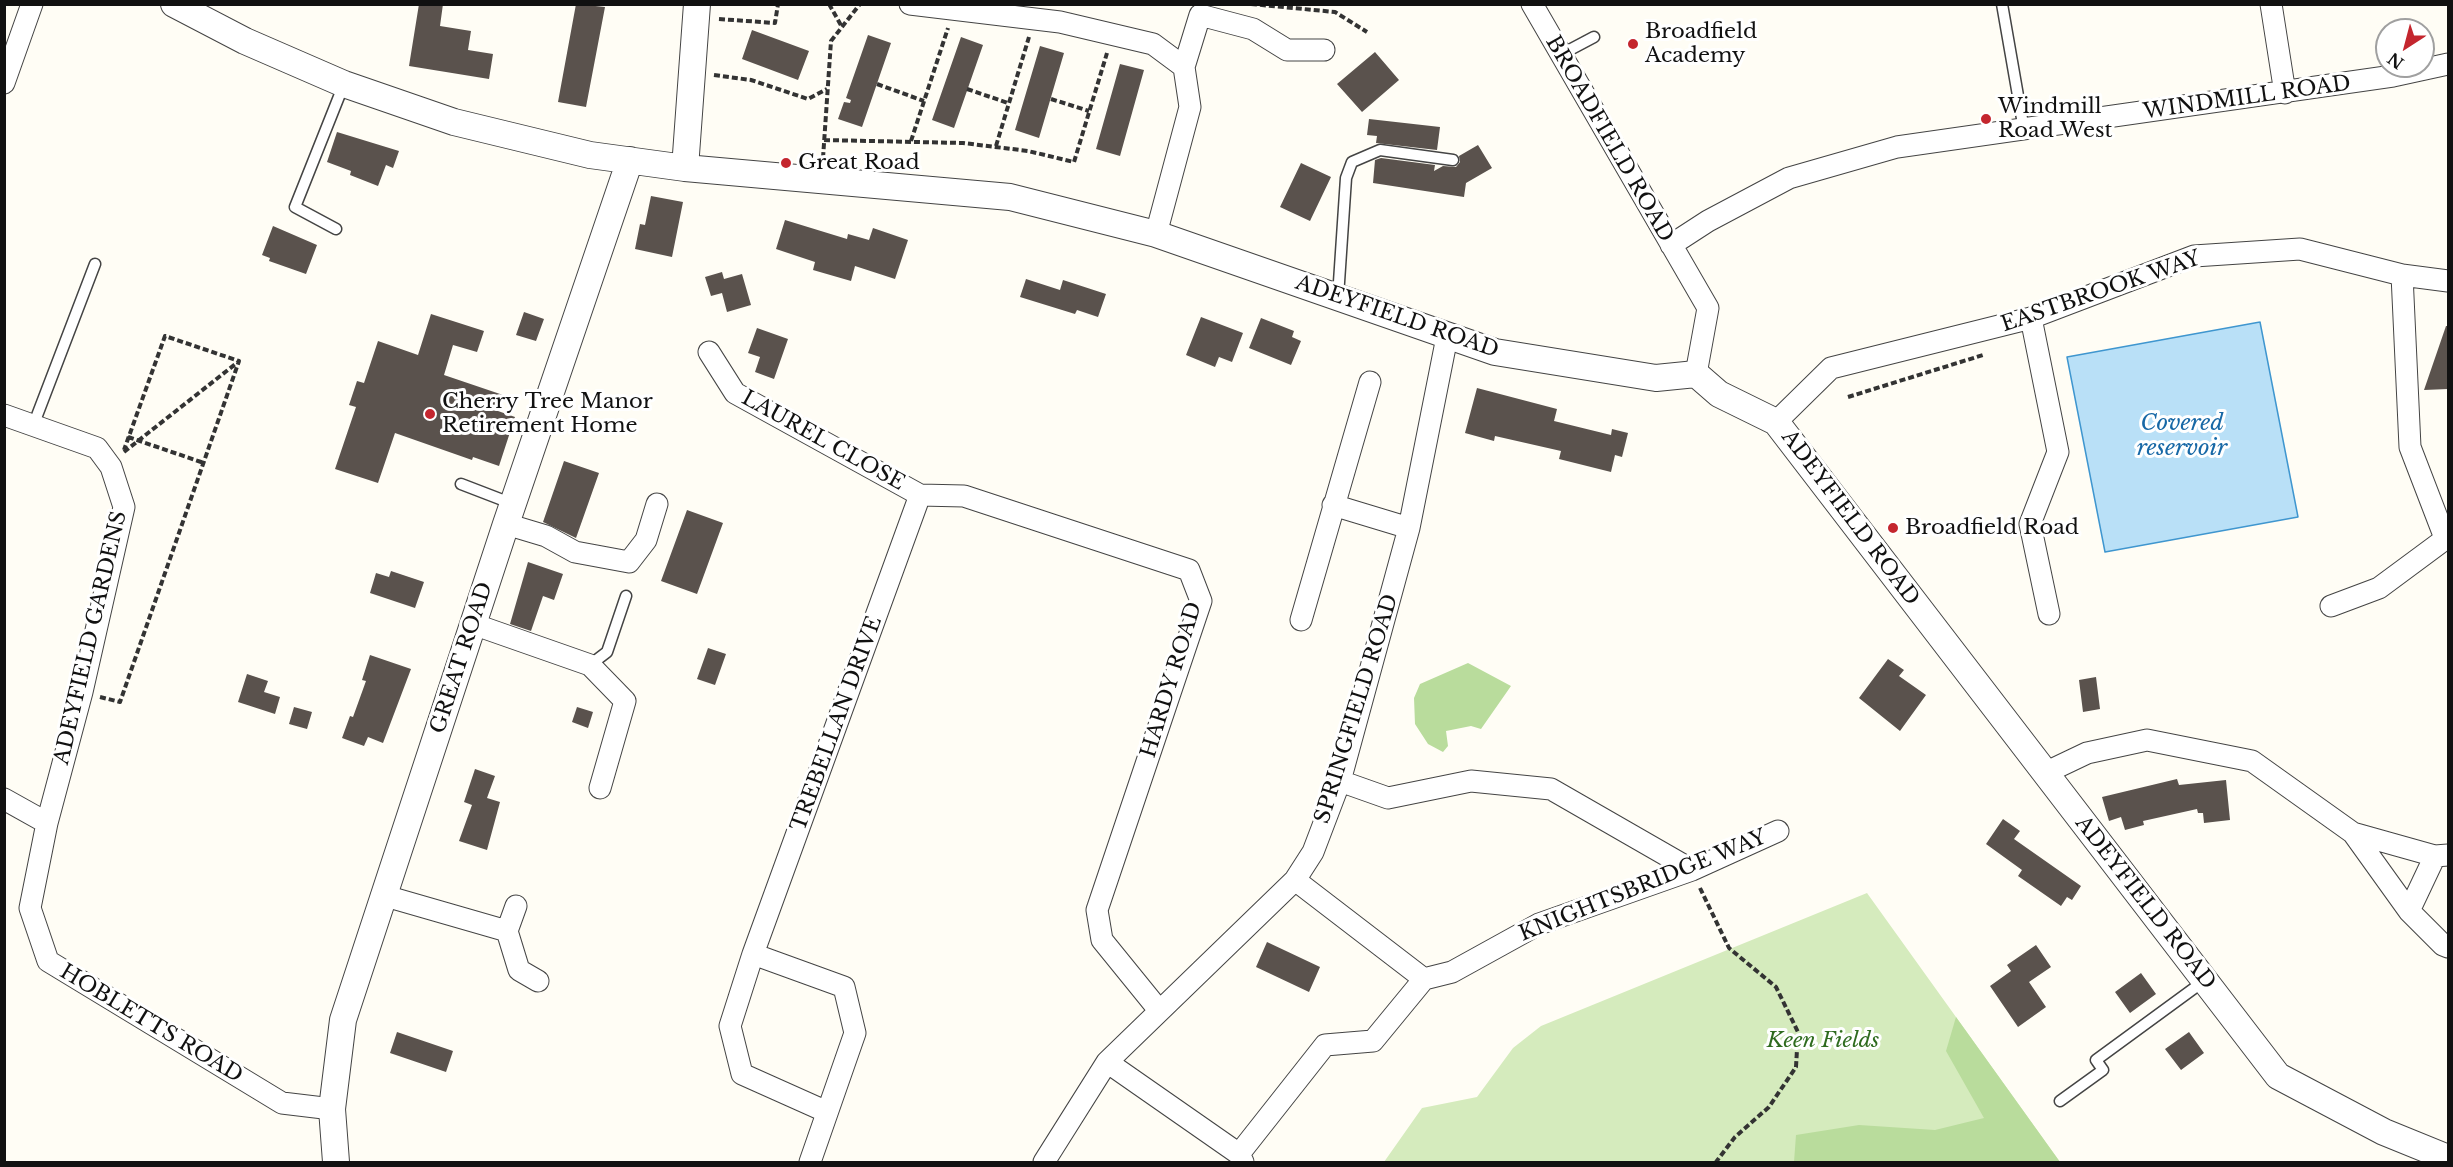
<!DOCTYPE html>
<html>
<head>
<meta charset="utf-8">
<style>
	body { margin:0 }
	#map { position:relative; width:2453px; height:1167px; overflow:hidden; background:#fffdf5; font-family:"Libre Baskerville",serif }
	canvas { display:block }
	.frame { position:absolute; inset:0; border:6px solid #111; pointer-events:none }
	.north { position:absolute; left:2375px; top:18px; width:60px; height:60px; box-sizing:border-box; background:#fff; border:2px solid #a0a0a0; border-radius:50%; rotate:216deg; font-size:16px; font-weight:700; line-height:24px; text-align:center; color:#111 }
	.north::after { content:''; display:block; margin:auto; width:21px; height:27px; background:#c4262e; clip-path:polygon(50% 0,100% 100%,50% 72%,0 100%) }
</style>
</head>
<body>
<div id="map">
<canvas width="2453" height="1167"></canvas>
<div class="frame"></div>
<div class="north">N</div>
</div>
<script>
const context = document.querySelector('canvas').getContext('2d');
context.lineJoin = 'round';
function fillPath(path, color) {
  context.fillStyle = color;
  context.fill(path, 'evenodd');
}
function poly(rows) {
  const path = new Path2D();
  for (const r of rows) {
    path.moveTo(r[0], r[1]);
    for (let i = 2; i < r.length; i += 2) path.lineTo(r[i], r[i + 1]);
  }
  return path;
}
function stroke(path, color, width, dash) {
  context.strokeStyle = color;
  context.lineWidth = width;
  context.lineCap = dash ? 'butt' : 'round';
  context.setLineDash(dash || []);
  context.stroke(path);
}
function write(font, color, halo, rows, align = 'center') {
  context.font = font + ' "Libre Baskerville",serif';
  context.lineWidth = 6;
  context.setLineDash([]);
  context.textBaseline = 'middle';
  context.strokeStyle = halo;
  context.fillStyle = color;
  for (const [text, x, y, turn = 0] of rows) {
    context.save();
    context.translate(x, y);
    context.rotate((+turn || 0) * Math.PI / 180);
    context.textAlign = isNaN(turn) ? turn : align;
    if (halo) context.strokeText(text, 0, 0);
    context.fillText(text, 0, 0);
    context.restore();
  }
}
fillPath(poly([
	[1867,893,2060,1162,1384,1162,1422,1108,1477,1097,1513,1048,1541,1026]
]), '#d5ebbd');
fillPath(poly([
	[1468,663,1511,686,1481,729,1471,726,1446,731,1448,746,1443,752,1428,744,1415,724,1414,698,1420,684],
	[1956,1017,2060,1162,1794,1162,1796,1135,1859,1125,1935,1130,1984,1118,1946,1051]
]), '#b9dc9c');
const water = poly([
	[2260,322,2298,517,2105,552,2067,357,2260,322]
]);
fillPath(water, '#b9e0f7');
stroke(water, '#3f96cf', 1.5);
fillPath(poly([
	[419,4,443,4,440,26,471,31,468,50,493,54,489,79,409,66],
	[576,4,605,7,586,107,558,102],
	[752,30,809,51,798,80,742,59],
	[868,35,891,43,862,127,838,119,844,102,850,103,851,100,846,98],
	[961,37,983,45,954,128,932,120],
	[1040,46,1064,53,1039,138,1015,130],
	[1375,52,1399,80,1362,112,1337,84],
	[1120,64,1144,70,1120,156,1096,149],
	[1369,119,1440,127,1437,150,1376,143,1377,136,1367,135],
	[337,132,399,151,393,168,386,165,378,186,350,175,351,171,327,162],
	[1478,145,1492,168,1466,183,1464,197,1373,183,1375,160,1381,158,1435,165,1434,171,1443,166,1456,167,1460,162,1459,156],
	[1301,163,1331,177,1310,221,1280,207],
	[651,196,683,202,672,257,635,249,640,224,645,225],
	[785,220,847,239,848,234,869,240,873,228,908,240,895,279,855,266,851,281,813,270,815,262,776,249],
	[273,226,317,245,306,274,269,261,270,258,262,255],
	[722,272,724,279,742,274,751,305,727,312,722,293,711,296,705,277],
	[1026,279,1060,290,1063,280,1106,294,1098,317,1077,310,1075,314,1020,297],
	[524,312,544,319,536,341,516,335],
	[431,314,484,331,477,352,453,345,444,375,503,395,498,411,515,417,499,466,473,457,472,460,395,433,378,483,335,469,356,407,349,405,357,381,364,383,378,341,418,355],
	[1201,317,1243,333,1232,362,1219,357,1215,367,1186,355],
	[1261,318,1294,331,1292,337,1301,341,1291,365,1249,348],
	[2446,326,2448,326,2448,389,2424,390],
	[757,328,788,339,774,379,755,372,760,357,748,353],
	[1477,388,1557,409,1554,421,1611,435,1612,429,1628,433,1622,457,1615,455,1611,472,1559,459,1561,451,1495,436,1494,441,1465,433],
	[564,461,599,473,576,538,543,522],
	[687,510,723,523,697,594,661,581],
	[528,562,563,574,554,600,543,596,531,631,510,624],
	[391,571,424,582,415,608,370,593,376,573,389,577],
	[708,648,726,654,715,685,697,679],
	[370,655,411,669,383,743,368,737,364,746,342,738,350,716,353,717,366,681,362,680],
	[1888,659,1904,670,1899,676,1926,695,1900,731,1859,698],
	[247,674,268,681,264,692,280,697,275,714,238,702],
	[2096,677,2100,709,2083,712,2079,680],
	[294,707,312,712,307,729,289,724],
	[577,707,593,712,588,728,572,722],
	[475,769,495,776,487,798,500,802,487,850,459,841,472,805,464,802],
	[2177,779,2179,785,2226,780,2230,820,2204,823,2203,813,2198,813,2197,809,2143,821,2144,825,2125,830,2121,817,2109,821,2102,797],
	[2003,819,2020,831,2014,839,2081,886,2072,900,2067,897,2061,906,2018,876,2022,870,1986,844],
	[1267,942,1320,967,1309,992,1256,967],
	[2036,945,2051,967,2029,982,2046,1007,2018,1027,1990,986,2011,971,2007,965],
	[2141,973,2156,994,2130,1013,2115,992],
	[397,1032,453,1051,446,1072,390,1053],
	[2189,1032,2204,1053,2181,1070,2165,1049]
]), '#5a524d');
const service = poly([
	[2002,4,2024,130],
	[1560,55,1594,37],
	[336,229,295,207,344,84],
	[1338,297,1346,178,1352,162,1380,150,1453,160],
	[33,426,95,264],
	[461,484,513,504],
	[590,665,607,652,626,596],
	[2060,1101,2103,1070,2096,1060,2204,981]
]);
const minor = poly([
	[910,4,1060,22,1153,44,1184,67],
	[1532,4,1708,308,1696,374],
	[2271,4,2285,93],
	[4,83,32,4],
	[1156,234,1190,107,1184,67,1200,15,1253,29,1287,50,1324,50],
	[1671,245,1708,221,1789,178,1897,147,2393,76,2448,64],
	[2402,275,2410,447,2445,538],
	[2031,318,2058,452,2030,524,2049,614],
	[709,352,735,393,920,495,964,496,1189,570,1201,601,1097,910,1102,940,1158,1009],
	[4,415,97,448,111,467,124,507,82,692,47,823],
	[1776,422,1831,368,2031,318,2194,256,2300,249,2402,275,2448,281],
	[1333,505,1409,528],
	[506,524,546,536,575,552,629,562,646,540,657,504],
	[2331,606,2379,588,2448,537],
	[1301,620,1370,382],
	[473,624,590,665,625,701,600,788],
	[2045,773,2087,753,2147,740,2252,761,2353,833,2409,911,2443,945,2448,947],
	[1340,781,1388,798,1471,781,1551,789,1692,870],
	[4,799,47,823,30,908,48,961,282,1103,332,1109],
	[2353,833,2435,856,2448,855],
	[1295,880,1424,979],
	[382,895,507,931],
	[516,906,507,931,519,970,538,981],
	[2409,911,2435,856],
	[753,954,844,987,855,1033,810,1162],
	[1107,1062,1239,1154,1243,1162],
	[827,1112,742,1074,730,1026,753,954,920,495],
	[1239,1154,1325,1045,1373,1041,1424,979,1452,972,1539,924,1692,870,1778,831],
	[1044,1162,1107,1062,1295,880,1313,852,1340,781,1409,528,1447,337]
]);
const tertiary = poly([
	[174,4,245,41,344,84,454,122,590,155,685,168,1010,197,1156,234,1495,352,1656,378,1696,374,1719,394,1776,422,2278,1076,2384,1132,2448,1158],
	[685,168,697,4],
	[336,1162,332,1109,343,1020,506,524,630,160]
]);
stroke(service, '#444', 13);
stroke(minor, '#444', 23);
stroke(tertiary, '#444', 28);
stroke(poly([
	[829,4,842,27],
	[1251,4,1335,12,1367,32],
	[719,19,775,23,778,4],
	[714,75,751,80,808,99,827,89],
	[877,84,924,101],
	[967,89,1008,103],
	[1051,99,1089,111],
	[824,140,963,143,1028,151,1074,162,1107,53],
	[911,141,948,28],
	[996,146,1029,37],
	[823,158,831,41,860,4],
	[1848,397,1983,355],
	[128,437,204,463],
	[124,452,238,362],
	[100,697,120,702,239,361,165,336,124,450],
	[1700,888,1729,948,1776,987,1798,1032,1796,1067,1769,1107,1735,1137,1716,1162]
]), '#333', 4, [6, 3]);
stroke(service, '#fff', 10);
stroke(minor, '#fff', 21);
stroke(tertiary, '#fff', 26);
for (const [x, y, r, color] of [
	[1633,44,6,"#c4262e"],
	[1986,119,6,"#c4262e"],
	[786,163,6,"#c4262e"],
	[430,414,6,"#c4262e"],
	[1893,528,6,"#c4262e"]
]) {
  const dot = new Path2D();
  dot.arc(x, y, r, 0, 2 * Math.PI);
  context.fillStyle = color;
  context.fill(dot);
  stroke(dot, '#fff', 2);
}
write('21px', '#111', '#fff', [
	["Broadfield",1645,32],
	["Academy",1645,56],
	["Windmill",1998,107],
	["Road West",1998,131],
	["Great Road",798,163],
	["Cherry Tree Manor",442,402],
	["Retirement Home",442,426],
	["Broadfield Road",1905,528]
], 'left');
write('21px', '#111', '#fff', [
	["WINDMILL ROAD",2247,98,-8],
	["BROADFIELD ROAD",1609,139,60],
	["EASTBROOK WAY",2101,292,-19],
	["ADEYFIELD ROAD",1397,317,19],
	["LAUREL CLOSE",823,441,29],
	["ADEYFIELD ROAD",1850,518,53],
	["ADEYFIELD GARDENS",91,638,-77],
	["GREAT ROAD",462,658,-72],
	["HARDY ROAD",1172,680,-73],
	["SPRINGFIELD ROAD",1357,709,-73],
	["TREBELLAN DRIVE",837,724,-70],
	["KNIGHTSBRIDGE WAY",1643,886,-22],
	["ADEYFIELD ROAD",2145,903,52],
	["HOBLETTS ROAD",151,1024,31]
]);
write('italic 21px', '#2f6b1f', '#fff', [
	["Keen Fields",1823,1041]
]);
write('italic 22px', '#1768a6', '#fff', [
	["Covered",2182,424],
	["reservoir",2182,449]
]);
</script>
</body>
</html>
